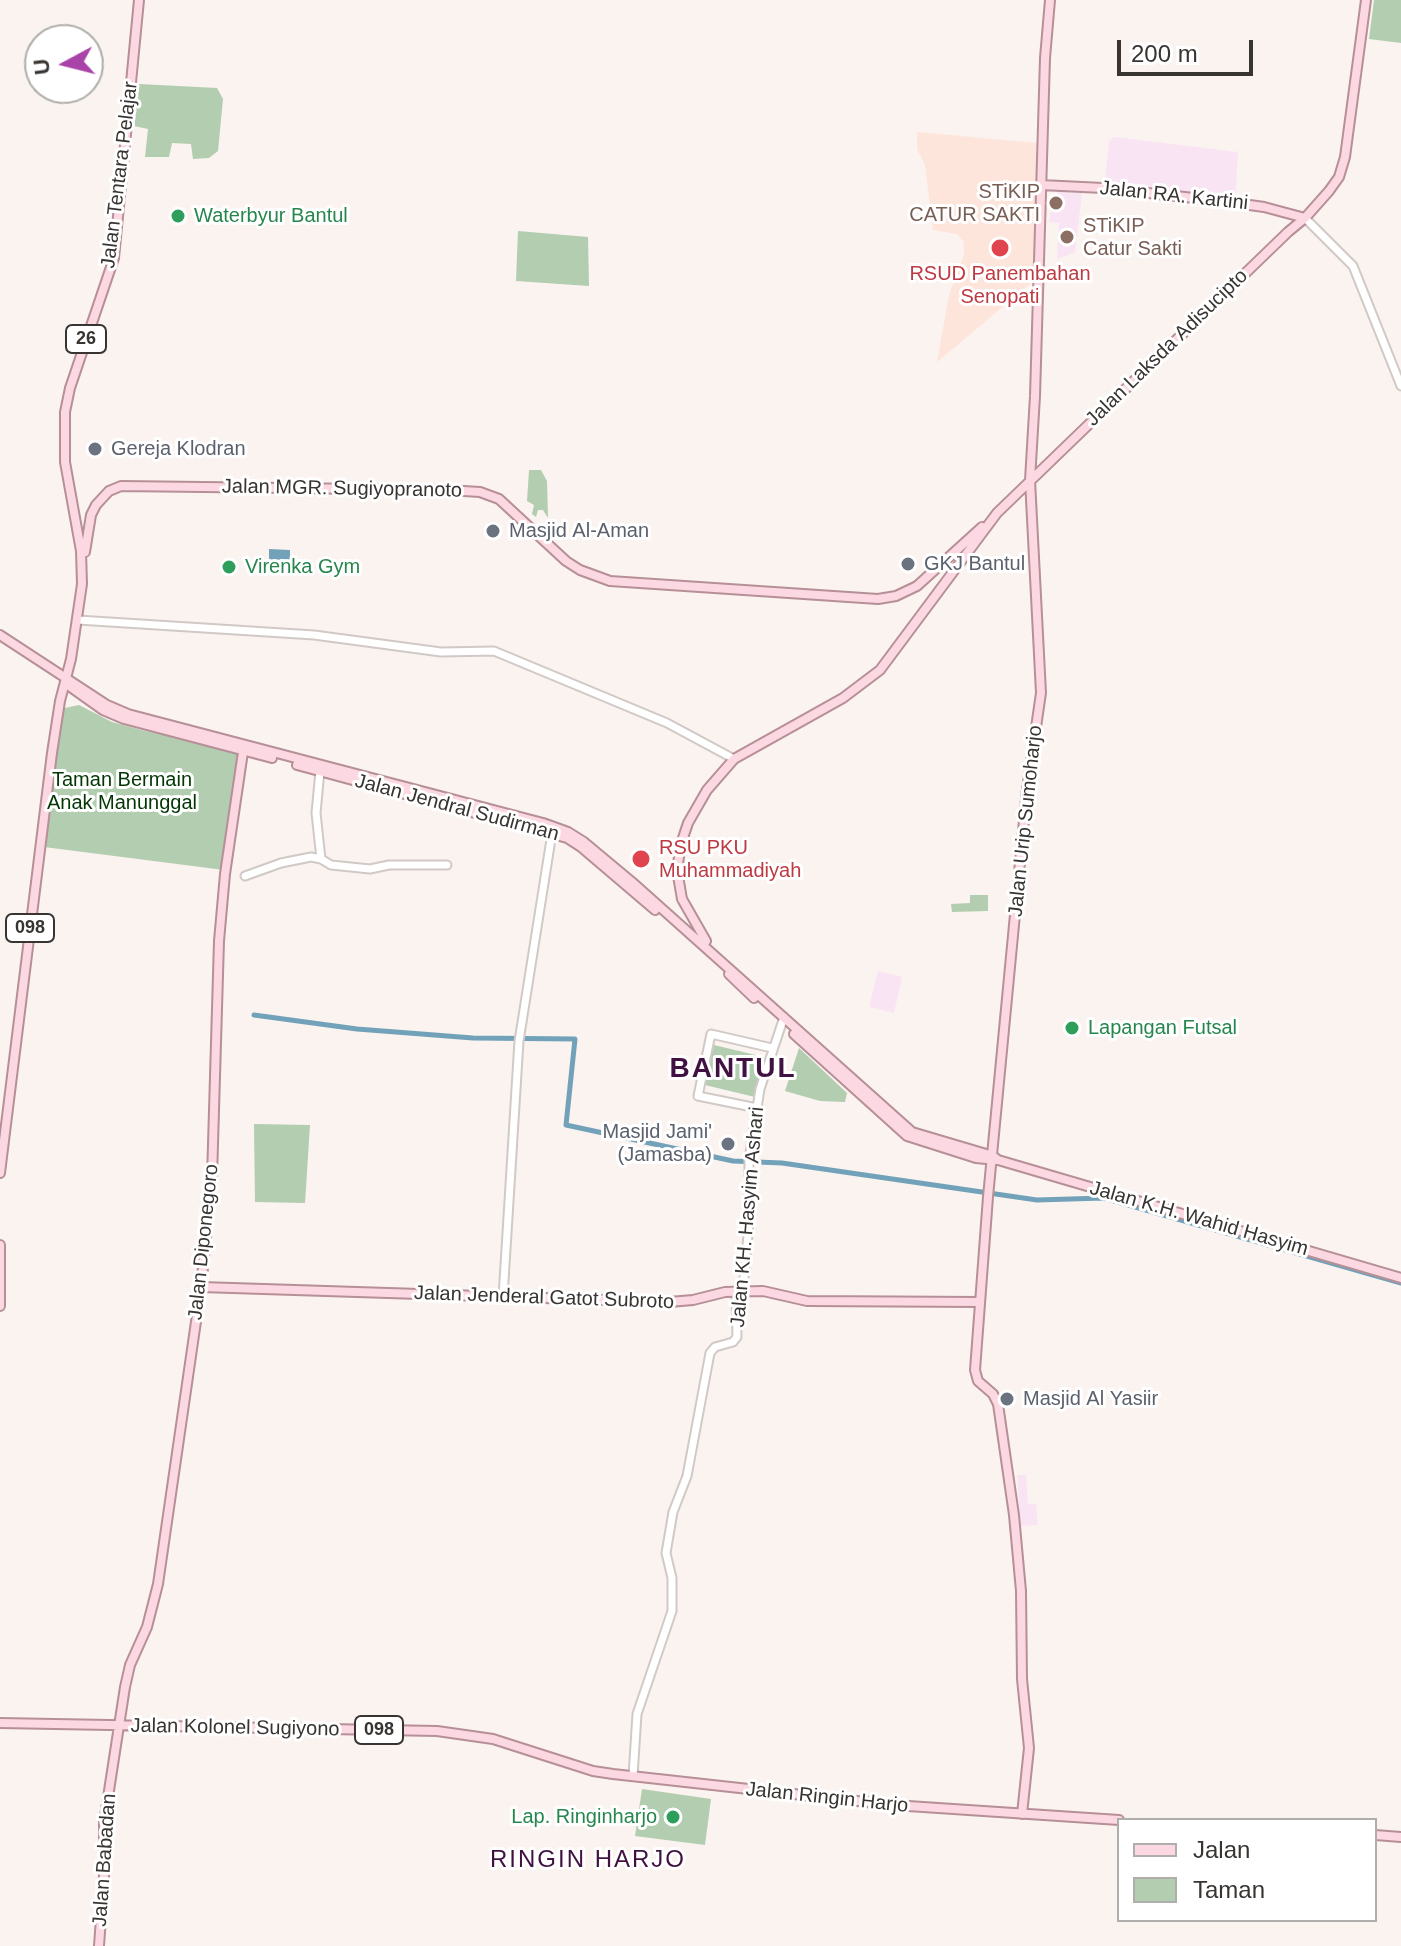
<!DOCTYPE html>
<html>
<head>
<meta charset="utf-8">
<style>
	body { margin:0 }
	#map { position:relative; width:1401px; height:1946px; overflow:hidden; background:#fbf3ef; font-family:Helvetica,sans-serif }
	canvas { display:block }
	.legend { position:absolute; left:1117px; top:1818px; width:260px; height:104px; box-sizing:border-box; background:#fff; border:2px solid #afaead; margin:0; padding:10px 14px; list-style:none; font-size:24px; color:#373432 }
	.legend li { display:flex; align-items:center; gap:16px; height:40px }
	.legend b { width:40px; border:2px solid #afaead }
	.north { position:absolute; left:24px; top:24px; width:80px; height:80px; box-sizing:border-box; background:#fff; border:2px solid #afaead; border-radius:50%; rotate:263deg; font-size:22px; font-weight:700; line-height:32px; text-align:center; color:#373432 }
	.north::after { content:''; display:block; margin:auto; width:28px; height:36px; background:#a943a7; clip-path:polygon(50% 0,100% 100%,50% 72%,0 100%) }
	.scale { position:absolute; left:1117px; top:40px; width:136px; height:36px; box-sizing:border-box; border:4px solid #373432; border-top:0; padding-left:10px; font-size:24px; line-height:28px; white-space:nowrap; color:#373432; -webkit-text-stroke:6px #fff; paint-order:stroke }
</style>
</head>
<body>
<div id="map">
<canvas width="1401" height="1946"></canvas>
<ul class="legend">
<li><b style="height:10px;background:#fcd9e2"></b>Jalan</li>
<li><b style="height:22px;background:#b2cdb0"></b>Taman</li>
</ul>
<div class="north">U</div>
<div class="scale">200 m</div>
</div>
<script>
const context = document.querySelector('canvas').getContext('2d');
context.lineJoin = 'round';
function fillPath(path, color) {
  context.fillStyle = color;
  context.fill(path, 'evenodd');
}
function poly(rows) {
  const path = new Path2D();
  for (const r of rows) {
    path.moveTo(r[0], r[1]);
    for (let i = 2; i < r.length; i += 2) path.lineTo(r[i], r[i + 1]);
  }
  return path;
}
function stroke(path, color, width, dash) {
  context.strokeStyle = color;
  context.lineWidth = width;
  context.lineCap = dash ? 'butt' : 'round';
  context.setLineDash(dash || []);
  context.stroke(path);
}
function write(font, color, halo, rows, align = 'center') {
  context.font = font + ' Helvetica,sans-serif';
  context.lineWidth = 6;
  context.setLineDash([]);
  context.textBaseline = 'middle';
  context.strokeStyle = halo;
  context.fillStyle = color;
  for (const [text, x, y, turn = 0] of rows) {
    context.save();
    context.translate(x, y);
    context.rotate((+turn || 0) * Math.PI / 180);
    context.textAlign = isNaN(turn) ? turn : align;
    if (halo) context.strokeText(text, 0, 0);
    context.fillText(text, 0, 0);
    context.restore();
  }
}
fillPath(poly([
	[1114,137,1238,152,1235,199,1108,186,1105,181,1109,141],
	[1058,191,1082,193,1075,252,1057,259,1059,223,1049,222,1052,198,1057,198],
	[878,971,902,977,894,1013,869,1007],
	[1017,1475,1026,1475,1028,1504,1036,1504,1038,1525,1021,1526]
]), '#f9e4f3');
fillPath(poly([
	[917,132,1038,143,1035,280,937,362,949,295,964,254,964,242,957,234,933,230,925,165,917,149]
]), '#fee5db');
fillPath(poly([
	[1374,0,1401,0,1401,43,1369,39],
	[139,84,217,88,223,99,218,151,209,158,193,159,191,144,172,143,169,157,145,157,148,129,134,126],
	[518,231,588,237,589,286,516,281],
	[529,470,541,470,547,481,548,518,543,510,538,510,536,517,532,514,534,505,527,501],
	[79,705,112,722,145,731,242,752,224,870,44,847,62,712,65,708],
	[970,895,988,895,988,911,952,912,951,904,970,903],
	[714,1045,764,1057,755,1097,705,1085],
	[799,1048,847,1093,845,1102,820,1101,785,1091],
	[254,1124,310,1125,305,1203,255,1202],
	[642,1789,711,1799,705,1845,635,1836]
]), '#b2cdb0');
fillPath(poly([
	[269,549,290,550,290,570,269,568]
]), '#72a2b9');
stroke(poly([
	[254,1015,357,1029,473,1038,575,1039,566,1125,733,1161,782,1163,1037,1200,1104,1198,1401,1283]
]), '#72a2b9', 5);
const minor = poly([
	[1305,218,1353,266,1401,386],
	[78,620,314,635,441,652,494,651,667,723,734,759],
	[320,771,316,813,321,859],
	[245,876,281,863,311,857,321,859,331,865,370,869,389,865,447,865],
	[519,1041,552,833],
	[757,1108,698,1096,711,1034,772,1048],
	[503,1297,519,1041],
	[633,1776,637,1714,672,1611,672,1578,666,1553,673,1512,687,1476,710,1353,715,1347,733,1342,737,1337,736,1297,744,1278,749,1224,749,1159,760,1089,784,1017]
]);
const major = poly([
	[1041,185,1103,188,1221,201,1264,207,1305,218],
	[85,552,91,515,96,505,109,491,121,486,447,490,480,492,499,499,566,561,580,570,610,581,878,599,896,596,917,586,982,527],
	[0,635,107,705,128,714,543,823,568,832,584,842,632,882,912,1132,993,1156,998,1160,1401,1278],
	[65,683,103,710,124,719,272,758],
	[297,765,567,838,581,847,655,910],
	[703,945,706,941,682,899,677,870,681,844,688,823,707,790,734,759,843,698,880,670,997,513,1288,232,1305,218,1329,191,1339,177,1345,157,1366,0],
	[729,974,754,998],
	[794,1034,907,1136,976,1158,997,1160],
	[0,1173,52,753,60,701,71,659,82,584,81,551,65,462,65,412,70,388,114,258,139,0],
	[0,1245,0,1306],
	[201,1287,669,1302,693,1300,725,1292,763,1291,807,1301,980,1302],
	[0,1723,437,1731,493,1739,593,1771,613,1774,893,1805,1119,1820],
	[1022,1814,1029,1748,1022,1679,1021,1591,1014,1515,998,1404,993,1394,978,1381,975,1370,988,1197,1027,789,1041,693,1030,480,1035,396,1045,58,1050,0],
	[1375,1835,1401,1837],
	[99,1946,104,1876,104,1823,125,1687,130,1665,147,1627,158,1584,201,1287,212,1178,219,941,225,874,243,752]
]);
stroke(minor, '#d1c9c5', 11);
stroke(major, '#b68f97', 12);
stroke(minor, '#fff', 7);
stroke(major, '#fcd9e2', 8);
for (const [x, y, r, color] of [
	[1056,203,8,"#8d6e63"],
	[178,216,8,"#2e9e5b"],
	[1067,237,8,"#8d6e63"],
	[1000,248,10,"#e0444e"],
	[95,449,8,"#6b7280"],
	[493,531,8,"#6b7280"],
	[908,564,8,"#6b7280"],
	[229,567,8,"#2e9e5b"],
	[641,859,10,"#e0444e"],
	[1072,1028,8,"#2e9e5b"],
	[728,1144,8,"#6b7280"],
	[1007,1399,8,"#6b7280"],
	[673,1817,8,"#2e9e5b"]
]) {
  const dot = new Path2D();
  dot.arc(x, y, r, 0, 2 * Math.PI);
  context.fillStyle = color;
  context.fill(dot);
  stroke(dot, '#fff', 3);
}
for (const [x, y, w] of [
	[86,339,40],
	[30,928,48],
	[379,1730,48]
]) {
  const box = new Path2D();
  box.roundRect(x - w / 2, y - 14, w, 28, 6);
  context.fillStyle = '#fff';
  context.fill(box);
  stroke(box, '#373432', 2);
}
write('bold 18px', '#373432', null, [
	["26",86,339],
	["098",30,928],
	["098",379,1730]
]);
write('20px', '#373432', '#fff', [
	["Jalan Tentara Pelajar",120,175,-83],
	["Jalan RA. Kartini",1174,196,6],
	["Jalan Laksda Adisucipto",1167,348,-44],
	["Jalan MGR. Sugiyopranoto",342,489,1],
	["Jalan Jendral Sudirman",457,808,15],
	["Jalan Urip Sumoharjo",1026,821,-84],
	["Jalan KH. Hasyim Ashari",748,1217,-85],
	["Jalan K.H. Wahid Hasyim",1199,1219,16],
	["Jalan Diponegoro",204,1242,-84],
	["Jalan Jenderal Gatot Subroto",544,1298,2],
	["Jalan Kolonel Sugiyono",235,1728,1],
	["Jalan Ringin Harjo",827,1798,6],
	["Jalan Babadan",105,1860,-86]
]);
write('20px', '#785e54', '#fff', [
	["STiKIP",1040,192],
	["CATUR SAKTI",1040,215],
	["STiKIP",1083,226,"left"],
	["Catur Sakti",1083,249,"left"]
], 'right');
write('20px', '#27864d', '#fff', [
	["Waterbyur Bantul",194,216],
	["Virenka Gym",245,567],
	["Lapangan Futsal",1088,1028],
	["Lap. Ringinharjo",657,1817,"right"]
], 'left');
write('20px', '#be3a42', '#fff', [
	["RSUD Panembahan",1000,274],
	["Senopati",1000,297],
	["RSU PKU",659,848,"left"],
	["Muhammadiyah",659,871,"left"]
]);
write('20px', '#5b616d', '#fff', [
	["Gereja Klodran",111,449],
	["Masjid Al-Aman",509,531],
	["GKJ Bantul",924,564],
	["Masjid Jami'",712,1132,"right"],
	["(Jamasba)",712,1155,"right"],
	["Masjid Al Yasiir",1023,1399]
], 'left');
write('20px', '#043605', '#fff', [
	["Taman Bermain",122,780],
	["Anak Manunggal",122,803]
]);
context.letterSpacing = '2px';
write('24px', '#411141', '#fff', [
	["RINGIN HARJO",588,1860]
]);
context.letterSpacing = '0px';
context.letterSpacing = '2px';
write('bold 28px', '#411141', '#fff', [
	["BANTUL",733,1069]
]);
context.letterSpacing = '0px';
</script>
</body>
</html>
